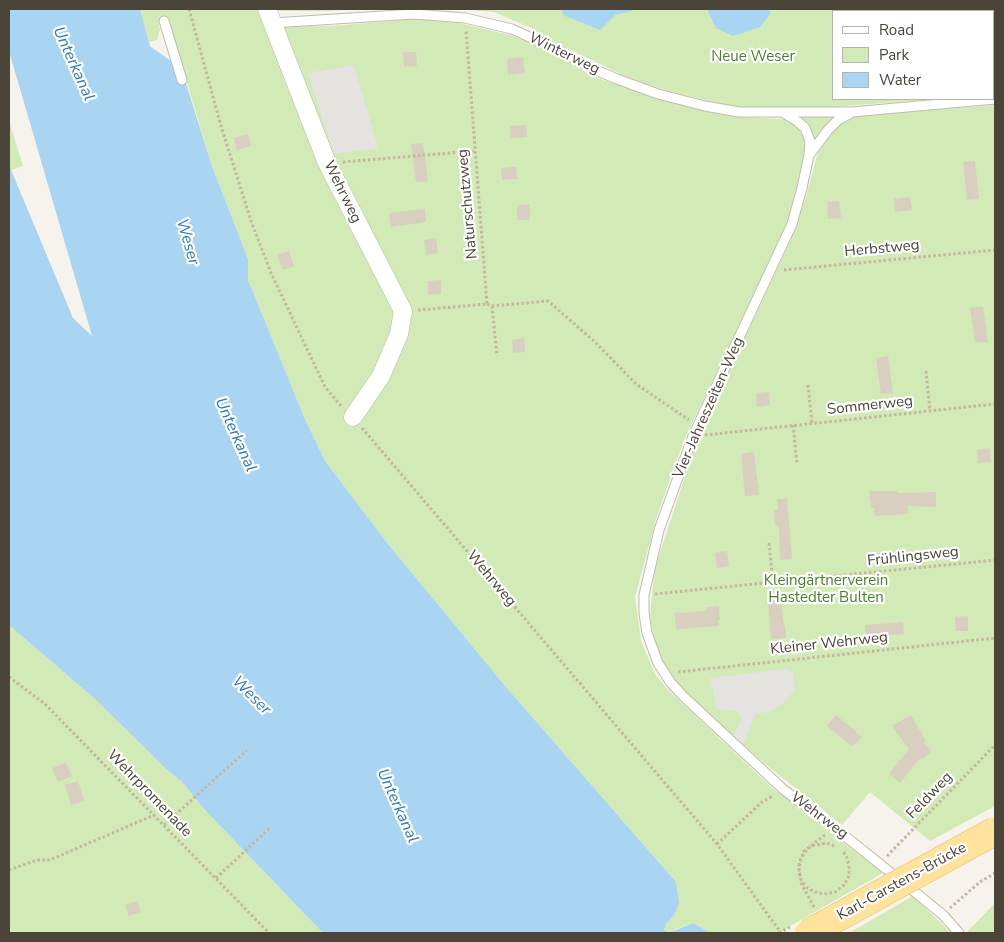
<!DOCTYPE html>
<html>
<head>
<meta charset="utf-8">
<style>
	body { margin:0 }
	#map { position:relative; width:1004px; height:942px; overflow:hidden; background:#f6f3ec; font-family:"Nunito Sans",sans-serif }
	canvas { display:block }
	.frame { position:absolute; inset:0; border:10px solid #4b4439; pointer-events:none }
	.legend { position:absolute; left:832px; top:10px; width:162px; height:90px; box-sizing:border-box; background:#fff; border:1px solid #b7b4b0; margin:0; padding:6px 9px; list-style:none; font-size:15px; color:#4b4439 }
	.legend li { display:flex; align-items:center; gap:10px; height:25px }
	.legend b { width:25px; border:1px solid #b7b4b0 }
</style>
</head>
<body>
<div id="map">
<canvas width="1004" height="942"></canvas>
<div class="frame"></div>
<ul class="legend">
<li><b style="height:6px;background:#fff"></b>Road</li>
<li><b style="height:14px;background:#d2eab5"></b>Park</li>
<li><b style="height:14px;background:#a9d4f2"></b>Water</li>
</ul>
</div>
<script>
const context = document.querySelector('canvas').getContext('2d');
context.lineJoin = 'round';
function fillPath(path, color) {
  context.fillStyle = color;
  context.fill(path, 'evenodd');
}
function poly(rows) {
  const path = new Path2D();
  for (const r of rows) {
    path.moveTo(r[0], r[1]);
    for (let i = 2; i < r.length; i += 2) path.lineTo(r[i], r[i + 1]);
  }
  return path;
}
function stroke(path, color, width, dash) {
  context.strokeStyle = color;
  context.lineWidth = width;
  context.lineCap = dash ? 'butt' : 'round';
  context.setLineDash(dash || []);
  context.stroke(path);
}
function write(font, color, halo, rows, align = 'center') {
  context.font = font + ' "Nunito Sans",sans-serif';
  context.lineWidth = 4.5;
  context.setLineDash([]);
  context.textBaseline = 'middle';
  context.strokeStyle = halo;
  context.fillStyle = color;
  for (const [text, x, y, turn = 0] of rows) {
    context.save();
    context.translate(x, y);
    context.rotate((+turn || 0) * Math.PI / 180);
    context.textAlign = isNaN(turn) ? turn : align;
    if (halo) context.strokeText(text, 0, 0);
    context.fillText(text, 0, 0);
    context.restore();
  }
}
fillPath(poly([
	[140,9,263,9,269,27,331,26,415,19,459,23,510,35,548,50,590,75,654,98,718,113,742,117,782,119,799,128,804,137,805,154,788,220,776,250,684,440,657,516,635,597,641,641,655,674,668,690,771,787,883,873,778,933,711,933,693,923,668,932,664,930,666,924,674,915,676,882,506,687,388,544,325,461,304,417,248,280,248,259,212,166,168,20,158,23,160,30,157,40,149,42],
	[275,9,353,9,326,11,276,11],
	[458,9,995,9,995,94,993,94,993,11,833,11,833,99,931,99,832,107,745,107,726,105,668,91,627,77,540,35,534,29,494,12],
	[995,105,995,806,930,841,870,792,842,825,769,767,694,703,664,666,656,645,650,618,652,594,655,568,697,440,788,246,806,197,816,159,822,144,843,122,857,116],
	[840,115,815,143,813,134,808,125,799,116],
	[9,121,23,166,11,170,9,165],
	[9,625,95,699,166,769,182,782,206,811,323,933,9,933],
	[913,896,951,933,849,933],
	[995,903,995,933,966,933]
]), '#d2eab5');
fillPath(poly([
	[354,65,378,148,334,154,308,73],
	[787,669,793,673,795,688,787,700,772,711,755,714,744,744,733,736,741,720,738,711,717,710,710,678]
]), '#e5e3e0');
fillPath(poly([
	[9,9,140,9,150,46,178,66,182,71,212,166,248,259,248,280,253,292,304,417,325,461,388,544,506,687,676,882,679,903,674,915,666,924,664,930,668,932,676,930,693,923,711,933,323,933,206,811,182,782,166,769,95,699,9,625,9,165,73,318,92,336,9,51],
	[562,9,638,9,615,15,600,30,563,15],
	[707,9,768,9,771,13,760,27,733,36,716,28]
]), '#a9d4f2');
fillPath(poly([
	[403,52,416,52,417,66,404,67],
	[523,57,525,73,508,75,507,59],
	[526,125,527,137,511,138,510,126],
	[248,134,251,146,237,150,234,138],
	[423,143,428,181,416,182,411,144],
	[975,161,979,199,967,200,963,162],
	[516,167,517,179,502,180,501,168],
	[910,197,912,210,895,212,894,199],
	[839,201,841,218,828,219,827,202],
	[530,204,530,220,517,220,517,205],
	[425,209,426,222,391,227,389,213],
	[436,238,438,253,426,255,424,240],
	[289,251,294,266,283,270,277,255],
	[441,280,441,294,428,294,428,281],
	[983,306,988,342,975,342,970,308],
	[524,338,525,352,513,353,512,340],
	[888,356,893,393,881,394,876,358],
	[769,392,770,405,757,407,756,393],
	[990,448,991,462,978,463,977,450],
	[754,452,759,495,745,496,741,454],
	[869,491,897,491,897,493,936,492,936,507,908,506,908,514,875,516,874,508,871,508],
	[777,499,787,499,792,559,780,560,779,526,775,526,774,510,778,510],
	[727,551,729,566,717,568,715,553],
	[781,600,784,626,785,625,786,638,771,639,768,601],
	[719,606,720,620,718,620,719,626,676,629,675,613,707,611,707,607],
	[968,616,968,631,956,631,955,617],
	[903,622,904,634,866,637,865,625],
	[836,715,862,737,857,743,851,746,827,726],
	[911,715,926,741,924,743,932,751,922,760,920,758,900,783,889,774,909,749,892,726],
	[66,763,72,776,58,782,52,768],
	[78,781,84,801,71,805,65,785],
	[137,901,141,912,129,916,125,905]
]), '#d8cfc1');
const service = poly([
	[164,21,182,80],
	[272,23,414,14,465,18,512,29,562,52,589,67,617,79,658,94,705,106,739,112,852,112,995,99],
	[782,112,797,121,805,128,810,141,809,155,802,188,792,224,693,436,659,530,644,595,644,613,647,633,658,663,671,683,683,696,784,790,835,828,921,897,943,915,959,933],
	[810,154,828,130,838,120,851,113]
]);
const minor = poly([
	[267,9,327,163,403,311,399,334,381,376,353,417]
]);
stroke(service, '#c2bbae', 11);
stroke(minor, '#c2bbae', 19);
stroke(poly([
	[189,9,221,126,251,221,271,273,325,387,342,407],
	[343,162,474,151],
	[784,270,995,250],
	[487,304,492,306,548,301,594,341,636,384,689,420],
	[492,306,497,356],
	[418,310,487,304,466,30],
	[926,371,930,411],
	[808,385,812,423],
	[793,425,797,464],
	[362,428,717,844,781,933],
	[705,435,995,404],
	[769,543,773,582],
	[655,594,995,560],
	[678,672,995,638],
	[9,677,45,704,269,933],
	[164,825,247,750],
	[825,835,804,851,800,862,799,871,801,880,806,887,815,892,824,894,835,892,844,885,849,876,849,865,846,855,842,851],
	[717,844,762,802,773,796],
	[887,856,995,745],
	[9,870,37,860,50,860,154,815],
	[216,878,271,827],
	[814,907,802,885,799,871,799,862,805,852,811,846,826,843,835,846],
	[950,908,980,882,995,873]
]), '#c4b79f', 3, [2.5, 2.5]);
stroke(service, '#fff', 9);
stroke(minor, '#fff', 18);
const primaryBridge = poly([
	[809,933,995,831]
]);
stroke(primaryBridge, '#e6c16a', 29, []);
stroke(poly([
	[779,933,790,927]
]), '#c4b79f', 3, [2.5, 2.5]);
stroke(primaryBridge, '#ffe39c', 28);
write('15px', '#4b4439', '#fff', [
	["Winterweg",564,54,26],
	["Wehrweg",342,192,64],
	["Naturschutzweg",468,204,-95],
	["Herbstweg",882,249,-5],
	["Sommerweg",870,406,-6],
	["Vier-Jahreszeiten-Weg",709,408,-66],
	["Frühlingsweg",913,557,-6],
	["Wehrweg",491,579,50],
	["Kleiner Wehrweg",829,644,-6],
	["Wehrpromenade",149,794,46],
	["Feldweg",930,796,-46],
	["Wehrweg",819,816,37],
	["Karl-Carstens-Brücke",902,882,-29]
]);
write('15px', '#4a7f2a', '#fff', [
	["Neue Weser",753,57],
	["Kleingärtnerverein",826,581],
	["Hastedter Bulten",826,598]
]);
write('italic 16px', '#2e7ab2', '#fff', [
	["Unterkanal",73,64,66],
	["Weser",187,242,74],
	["Unterkanal",235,435,66],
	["Weser",251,696,45],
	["Unterkanal",397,806,66]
]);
</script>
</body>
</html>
